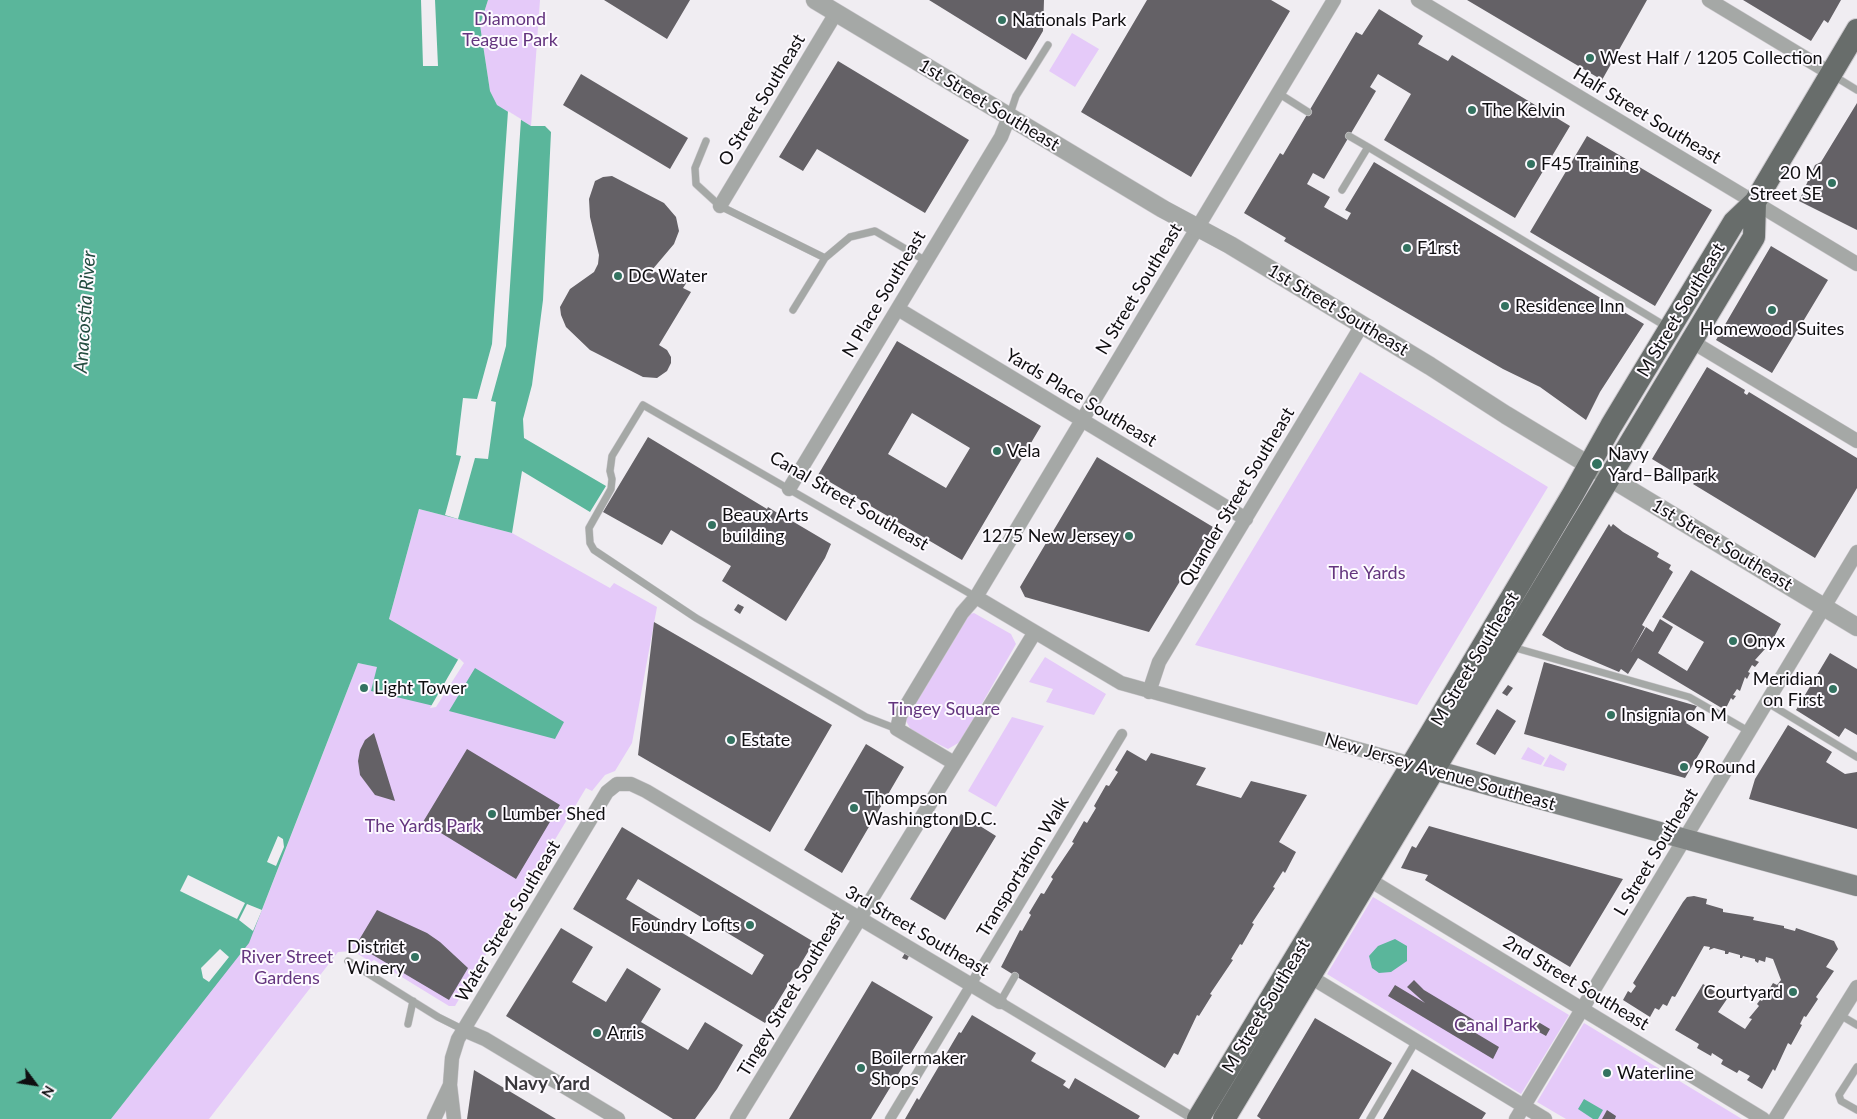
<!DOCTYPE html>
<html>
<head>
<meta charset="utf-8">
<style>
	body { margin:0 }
	#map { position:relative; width:1857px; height:1119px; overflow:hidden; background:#f0edf2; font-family:Lato,sans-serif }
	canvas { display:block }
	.north { position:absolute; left:10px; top:1059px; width:50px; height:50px; -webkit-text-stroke:4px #fdfaff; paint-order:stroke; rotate:121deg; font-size:14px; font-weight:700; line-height:20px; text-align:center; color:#0f0e10 }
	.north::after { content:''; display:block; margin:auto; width:18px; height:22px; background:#0f0e10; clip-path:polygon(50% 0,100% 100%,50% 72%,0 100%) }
</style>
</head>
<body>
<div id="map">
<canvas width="1857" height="1119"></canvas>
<div class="north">N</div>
</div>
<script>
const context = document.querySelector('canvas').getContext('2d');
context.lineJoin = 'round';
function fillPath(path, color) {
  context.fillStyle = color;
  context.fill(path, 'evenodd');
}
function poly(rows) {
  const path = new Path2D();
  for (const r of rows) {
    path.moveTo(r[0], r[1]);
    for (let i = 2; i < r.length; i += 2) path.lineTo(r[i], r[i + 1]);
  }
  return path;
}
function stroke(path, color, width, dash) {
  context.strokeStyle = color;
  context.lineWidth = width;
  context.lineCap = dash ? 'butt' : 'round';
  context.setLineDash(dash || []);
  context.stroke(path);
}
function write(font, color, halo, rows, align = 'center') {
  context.font = font + ' Lato,sans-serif';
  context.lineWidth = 4;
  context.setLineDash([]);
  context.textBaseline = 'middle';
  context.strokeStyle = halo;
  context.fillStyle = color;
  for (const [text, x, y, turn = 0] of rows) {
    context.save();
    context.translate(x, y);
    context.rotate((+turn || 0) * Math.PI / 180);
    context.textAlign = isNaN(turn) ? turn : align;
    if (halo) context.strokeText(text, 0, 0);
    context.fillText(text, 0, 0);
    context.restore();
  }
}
fillPath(poly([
	[488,0,540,0,531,126,496,105,490,91,480,25],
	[1072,33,1099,49,1075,87,1049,71],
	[1360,372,1548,487,1417,705,1195,645],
	[419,509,512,533,610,588,614,583,657,607,632,743,615,771,605,775,592,791,586,788,455,1006,449,1006,374,960,371,962,353,951,338,952,209,1119,111,1119,162,1053,262,910,358,663,378,667,371,691,461,662,389,619],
	[974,613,1011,634,1016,644,960,742,948,749,911,730,905,719,967,615],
	[1045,657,1106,694,1094,715,1046,702,1053,689,1029,682],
	[1012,717,1044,726,996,807,968,791],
	[1528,747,1545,758,1541,765,1521,759],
	[1550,754,1567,764,1564,771,1543,766],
	[1373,897,1569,1015,1521,1094,1327,974],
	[1584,1023,1742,1119,1566,1119,1537,1102]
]), '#e5caf9');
fillPath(poly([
	[0,0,488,0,480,25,490,91,497,105,531,126,545,126,551,132,543,300,532,385,523,419,524,438,606,486,590,512,522,471,512,533,419,509,389,619,462,662,434,706,371,691,377,667,358,663,249,943,111,1119,0,1119],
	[475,668,564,722,555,739,449,711],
	[1395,939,1407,946,1407,961,1391,972,1379,973,1372,968,1369,956,1378,946],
	[1584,1099,1603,1110,1598,1119,1593,1119,1578,1109]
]), '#5ab69b');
fillPath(poly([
	[421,0,435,0,438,66,423,66],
	[508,111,521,119,506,346,491,401,496,402,488,459,475,458,458,519,445,515,461,456,456,455,463,398,477,399,492,344],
	[459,658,464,663,436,707,430,708],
	[278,836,283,839,284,847,276,866,267,862],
	[188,875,245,903,237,919,180,891],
	[247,904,262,910,253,931,239,920],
	[220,949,229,957,209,982,203,978,201,968]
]), '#f0edf2');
fillPath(poly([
	[604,0,690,0,667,39],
	[929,0,1044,0,1043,31,1026,60],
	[1147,0,1271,0,1290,11,1191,177,1081,112],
	[1467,0,1647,0,1602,80],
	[1743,0,1841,0,1828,23,1824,20,1811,41],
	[1379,9,1423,36,1418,44,1448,61,1452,55,1570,126,1515,218,1384,140,1411,94,1378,74,1370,87,1376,91,1324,179,1313,173,1307,184,1330,197,1324,207,1347,220,1351,213,1345,210,1374,162,1644,324,1600,392,1586,420,1540,387,1503,369,1284,241,1286,238,1244,213,1280,153,1283,155,1356,32,1362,35],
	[838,61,969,140,925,213,817,149,803,171,779,157],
	[581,74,688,138,670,169,563,105],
	[1857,103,1857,230,1799,201,1815,165,1821,162],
	[1587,136,1712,210,1655,306,1530,232],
	[612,176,664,203,676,217,679,231,674,244,652,270,663,276,668,267,689,279,683,288,691,292,659,345,667,350,671,357,671,363,667,371,657,378,643,377,590,350,566,327,561,315,560,307,570,289,594,272,598,264,599,255,590,217,589,199,595,181,603,177],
	[1771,246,1828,280,1772,373,1716,340],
	[897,341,1041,426,962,560,818,475],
	[912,413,970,448,946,488,888,454],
	[1707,367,1745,390,1744,393,1747,395,1749,392,1857,458,1857,488,1815,558,1693,484,1695,482,1691,480,1690,482,1652,459],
	[648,437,767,509,768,507,779,514,778,516,785,520,787,518,831,544,825,558,786,621,722,581,731,566,671,530,662,545,603,512],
	[1097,457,1213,527,1149,632,1025,597,1020,587],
	[1609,524,1611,527,1613,524,1623,532,1659,553,1657,557,1671,565,1669,569,1673,572,1642,625,1645,627,1630,654,1646,627,1653,632,1660,619,1673,627,1658,653,1687,671,1704,642,1662,617,1691,570,1781,624,1773,639,1768,637,1761,647,1765,649,1755,660,1759,662,1755,667,1752,665,1748,672,1750,673,1747,679,1745,677,1740,691,1737,689,1733,695,1736,696,1733,700,1731,698,1725,710,1638,658,1628,674,1621,669,1619,672,1565,649,1542,635],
	[738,604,744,607,740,614,734,610],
	[654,622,832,725,770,832,638,755],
	[1830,653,1857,669,1857,735,1845,728,1839,737,1796,710],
	[1544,662,1697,706,1686,723,1709,737,1685,778,1524,734],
	[1508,685,1513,688,1507,696,1502,693],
	[1497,709,1516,721,1495,755,1476,744],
	[1788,725,1832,752,1826,762,1845,774,1857,772,1857,829,1749,799,1755,779],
	[374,733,395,801,375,795,360,775,358,761,360,750,365,740],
	[866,744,904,767,842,873,804,850],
	[467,749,560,805,516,879,423,822],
	[1127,750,1146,761,1151,753,1206,768,1196,785,1241,798,1251,781,1307,795,1279,842,1296,852,1285,873,1283,871,1273,887,1275,888,1252,923,1254,924,1242,945,1240,944,1231,959,1233,960,1210,994,1212,995,1199,1016,1197,1015,1178,1055,1174,1053,1165,1068,1001,967,1020,930,1022,931,1031,915,1029,913,1041,893,1044,894,1053,879,1051,877,1074,843,1072,842,1084,821,1087,823,1096,808,1094,806,1106,785,1109,786,1118,772,1115,770],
	[961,814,996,836,945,920,910,899],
	[1429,826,1461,835,1623,879,1570,967,1425,880,1428,875,1401,868,1412,846,1416,848],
	[622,827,814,942,765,1023,573,909],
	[638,879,764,955,752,975,626,899],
	[1694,896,1707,899,1706,904,1723,909,1723,912,1754,917,1753,920,1784,926,1784,928,1795,931,1796,928,1834,941,1838,949,1826,967,1834,971,1816,997,1818,999,1806,1017,1804,1016,1800,1024,1802,1025,1791,1045,1788,1043,1775,1071,1773,1069,1762,1089,1747,1080,1750,1076,1739,1070,1737,1073,1721,1064,1723,1060,1712,1053,1711,1056,1697,1048,1699,1044,1675,1030,1703,984,1727,999,1718,1012,1745,1029,1752,1019,1749,1018,1759,1006,1757,1004,1760,1000,1762,1001,1768,992,1765,990,1768,987,1770,988,1773,983,1777,985,1781,980,1773,959,1766,957,1765,962,1759,960,1758,963,1755,961,1755,959,1743,956,1742,958,1740,958,1740,955,1729,952,1728,954,1725,954,1725,951,1714,948,1709,950,1710,947,1704,946,1675,997,1672,996,1667,1006,1663,1004,1659,1010,1655,1008,1650,1017,1623,1000,1628,991,1631,993,1636,986,1633,983,1683,902,1687,897],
	[377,910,427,933,440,942,468,968,449,1000,356,945],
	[561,928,593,947,572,982,606,1002,627,968,661,989,641,1022,688,1050,705,1022,743,1045,717,1089,695,1119,673,1119,506,1016],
	[905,953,909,956,907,960,902,958],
	[1414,980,1424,990,1474,1020,1469,1029,1499,1047,1493,1059,1388,996,1395,985,1425,1003,1407,987],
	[872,981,933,1017,871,1119,789,1119],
	[972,1015,1036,1053,1031,1061,1066,1081,1063,1085,1069,1089,1075,1078,1140,1116,1138,1119,905,1119,917,1098,919,1100,959,1032,961,1033],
	[1315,1018,1392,1063,1359,1119,1261,1119,1257,1116],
	[1535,1020,1550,1029,1546,1036,1530,1027],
	[1412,1069,1486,1113,1482,1119,1383,1119],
	[474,1070,556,1119,467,1119],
	[1607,1110,1616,1116,1615,1119,1602,1119]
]), '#646166');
const service = poly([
	[1834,76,1857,90],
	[1278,93,1308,112],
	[1009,117,1016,96,1048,45],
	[1349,136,1368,147],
	[706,141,695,168,696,184,720,206,825,258],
	[1342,190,1368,147,1667,327],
	[793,310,825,258,850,237,875,231,926,261],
	[1512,647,1689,697,1750,732],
	[1768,703,1857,757],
	[897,729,866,717,696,618,594,550,590,543,589,528,611,489,612,479,610,471,612,456,643,405,976,597],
	[348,961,438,1017,464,1030],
	[1000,1002,1015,976],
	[1840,1015,1857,1025],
	[408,1024,413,1001],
	[1857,1067,1839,1095,1841,1101,1857,1110],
	[1370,1119,1416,1041]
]);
const pedestrian = poly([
	[1000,1002,1195,1119],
	[890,1119,1122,734]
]);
const minor = poly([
	[1418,0,1857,264],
	[1709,0,1830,73],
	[720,206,836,13],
	[898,309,1246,519],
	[1691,341,1857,441],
	[789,489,1001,137,1009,117],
	[976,597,1121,683,1412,764],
	[1149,692,1159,662,1362,325],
	[954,763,897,729,900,716,962,613,976,597,1334,0],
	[1368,879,1763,1119],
	[1304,973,1545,1119],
	[464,1030,485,1039,618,1119],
	[434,1119,450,1085],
	[454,1119,450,1085,452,1058,458,1039,607,792,617,784,631,784,646,791,1000,1002],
	[737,1119,1035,632],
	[1516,1119,1857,552],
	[1775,1119,1857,987]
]);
const tertiary = poly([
	[815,0,1163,209,1230,245,1430,366,1506,415,1857,627]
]);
const secondary = poly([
	[1419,766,1857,886]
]);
const primary = poly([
	[1198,1119,1431,733,1573,494,1611,426,1734,222,1755,202,1857,30],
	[1224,1119,1754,237,1755,202]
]);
stroke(service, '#ccc9ce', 8);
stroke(pedestrian, '#ccc9ce', 11);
stroke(minor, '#ccc9ce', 15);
stroke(tertiary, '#ccc9ce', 19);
stroke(secondary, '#ccc9ce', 21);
stroke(primary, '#ccc9ce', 24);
stroke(service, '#a5a8a6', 7);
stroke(pedestrian, '#a5a8a6', 10);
stroke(minor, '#a5a8a6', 14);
stroke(tertiary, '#a5a8a6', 18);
stroke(secondary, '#818584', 20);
stroke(primary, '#686d6b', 22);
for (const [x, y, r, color] of [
	[1002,20,5,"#337260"],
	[1590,58,5,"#337260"],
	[1472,110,5,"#337260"],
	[1531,164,5,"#337260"],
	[1832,183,5,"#337260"],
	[1407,248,5,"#337260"],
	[618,276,5,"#337260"],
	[1505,306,5,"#337260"],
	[1772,310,5,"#337260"],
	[997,451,5,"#337260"],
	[1597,464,6,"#337260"],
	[712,525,5,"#337260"],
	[1129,536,5,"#337260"],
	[1733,641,5,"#337260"],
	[364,688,5,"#337260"],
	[1833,689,5,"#337260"],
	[1611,715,5,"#337260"],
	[731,740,5,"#337260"],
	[1684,767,5,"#337260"],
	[854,808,5,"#337260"],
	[492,814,5,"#337260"],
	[750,925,5,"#337260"],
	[415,957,5,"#337260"],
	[1793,992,5,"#337260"],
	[597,1033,5,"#337260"],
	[861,1068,5,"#337260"],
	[1607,1073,5,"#337260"]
]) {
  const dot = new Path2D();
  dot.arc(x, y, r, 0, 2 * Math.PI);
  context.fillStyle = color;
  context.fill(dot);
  stroke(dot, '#fdfaff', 2);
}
write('18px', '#64357f', '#fdfaff', [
	["Diamond",510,19],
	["Teague Park",510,40],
	["The Yards",1367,573],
	["Tingey Square",944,709],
	["The Yards Park",423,826],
	["River Street",287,957],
	["Gardens",287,978],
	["Canal Park",1496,1025]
]);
write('18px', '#0f0e10', '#fdfaff', [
	["Nationals Park",1012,20],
	["West Half / 1205 Collection",1600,58],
	["The Kelvin",1482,110],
	["F45 Training",1541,164],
	["20 M",1822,173,"right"],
	["Street SE",1822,194,"right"],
	["F1rst",1417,248],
	["DC Water",628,276],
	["Residence Inn",1515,306],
	["Homewood Suites",1772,329,"center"],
	["Vela",1007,451],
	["Navy",1608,454],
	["Yard–Ballpark",1608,475],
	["Beaux Arts",722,515],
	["building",722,536],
	["1275 New Jersey",1119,536,"right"],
	["Onyx",1743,641],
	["Meridian",1823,679,"right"],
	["on First",1823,700,"right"],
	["Light Tower",374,688],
	["Insignia on M",1621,715],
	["Estate",741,740],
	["9Round",1694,767],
	["Thompson",864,798],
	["Washington D.C.",864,819],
	["Lumber Shed",502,814],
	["Foundry Lofts",740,925,"right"],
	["District",405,947,"right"],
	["Winery",405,968,"right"],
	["Courtyard",1783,992,"right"],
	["Arris",607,1033],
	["Boilermaker",871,1058],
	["Shops",871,1079],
	["Waterline",1617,1073]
], 'left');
write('18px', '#0f0e10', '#fdfaff', [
	["O Street Southeast",762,100,-59],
	["1st Street Southeast",989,105,31],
	["Half Street Southeast",1647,116,31],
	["N Street Southeast",1139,289,-59],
	["N Place Southeast",884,294,-59],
	["1st Street Southeast",1338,310,31],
	["M Street Southeast",1681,310,-59],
	["Yards Place Southeast",1081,398,31],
	["Quander Street Southeast",1237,497,-59],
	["Canal Street Southeast",849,501,30],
	["1st Street Southeast",1722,545,31],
	["M Street Southeast",1475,659,-59],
	["New Jersey Avenue Southeast",1440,772,16],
	["L Street Southeast",1656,852,-59],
	["Transportation Walk",1023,867,-59],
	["Water Street Southeast",508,921,-59],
	["3rd Street Southeast",917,931,30],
	["2nd Street Southeast",1576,983,31],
	["Tingey Street Southeast",791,994,-59],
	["M Street Southeast",1266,1006,-59]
]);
write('italic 19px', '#244d41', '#fdfaff', [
	["Anacostia River",85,312,-86]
]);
write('bold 19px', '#3a383c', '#fdfaff', [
	["Navy Yard",547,1084]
]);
</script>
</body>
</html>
